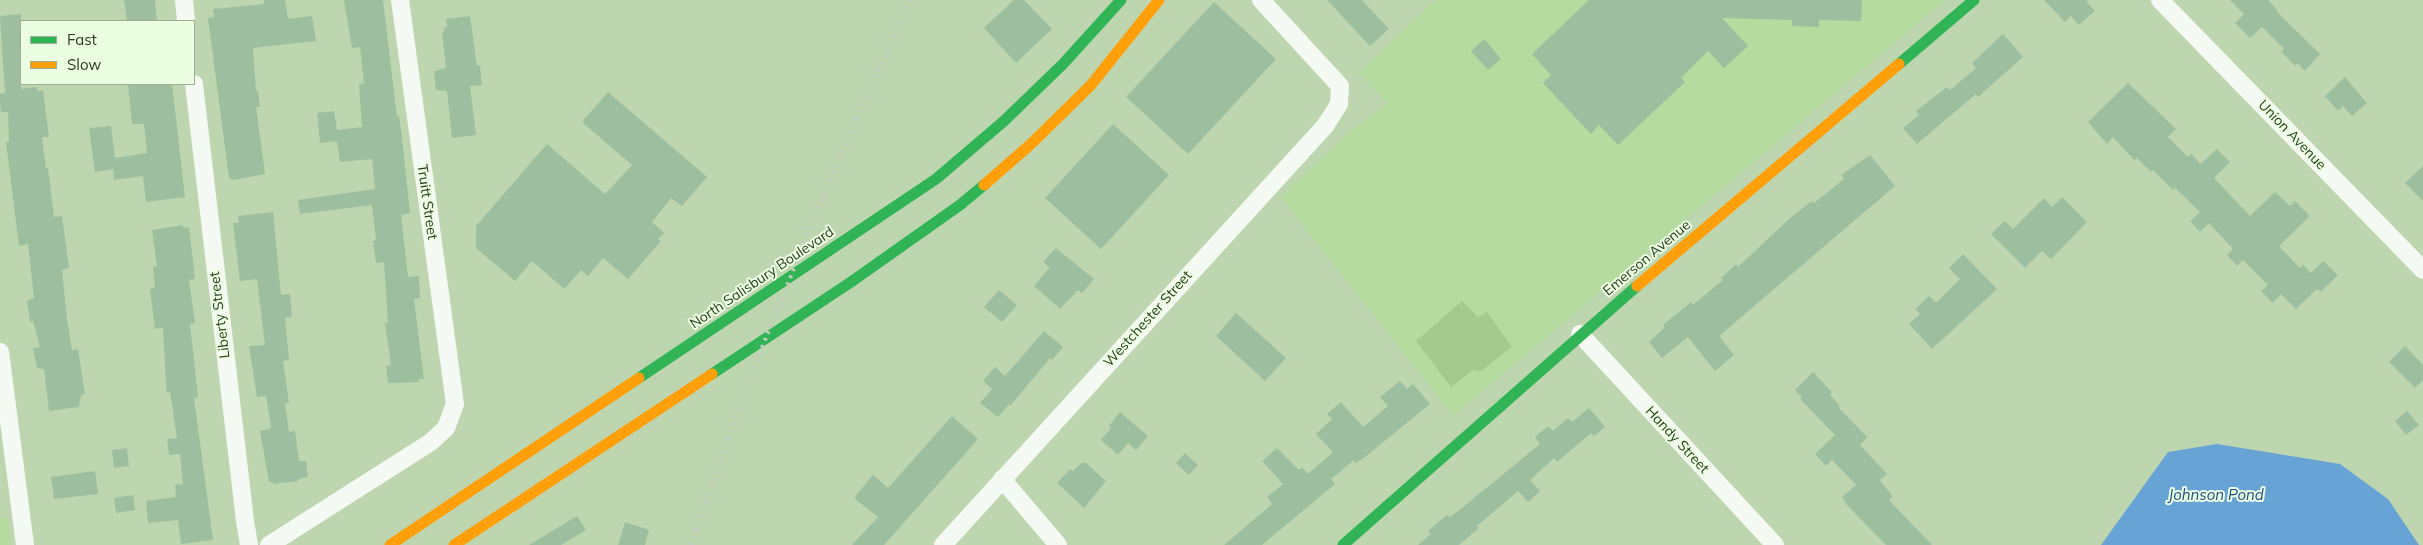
<!DOCTYPE html>
<html>
<head>
<meta charset="utf-8">
<style>
	body { margin:0 }
	#map { position:relative; width:2423px; height:545px; overflow:hidden; background:#bdd6af; font-family:Mulish,sans-serif }
	canvas { display:block }
	.legend { position:absolute; left:20px; top:20px; width:175px; height:65px; box-sizing:border-box; background:#ebfee1; border:1px solid #9eb093; margin:0; padding:6px 9px; list-style:none; font-size:15px; color:#2a3c1f }
	.legend li { display:flex; align-items:center; gap:10px; height:25px }
	.legend b { width:25px; border:1px solid #9eb093 }
</style>
</head>
<body>
<div id="map">
<canvas width="2423" height="545"></canvas>
<ul class="legend">
<li><b style="height:6px;background:#30b455"></b>Fast</li>
<li><b style="height:6px;background:#ff9f0a"></b>Slow</li>
</ul>
</div>
<script>
const context = document.querySelector('canvas').getContext('2d');
context.lineJoin = 'round';
function fillPath(path, color) {
  context.fillStyle = color;
  context.fill(path, 'evenodd');
}
function poly(rows) {
  const path = new Path2D();
  for (const r of rows) {
    path.moveTo(r[0], r[1]);
    for (let i = 2; i < r.length; i += 2) path.lineTo(r[i], r[i + 1]);
  }
  return path;
}
function stroke(path, color, width, dash) {
  context.strokeStyle = color;
  context.lineWidth = width;
  context.lineCap = dash ? 'butt' : 'round';
  context.setLineDash(dash || []);
  context.stroke(path);
}
function write(font, color, halo, rows, align = 'center') {
  context.font = font + ' Mulish,sans-serif';
  context.lineWidth = 4;
  context.setLineDash([]);
  context.textBaseline = 'middle';
  context.strokeStyle = halo;
  context.fillStyle = color;
  for (const [text, x, y, turn = 0] of rows) {
    context.save();
    context.translate(x, y);
    context.rotate((+turn || 0) * Math.PI / 180);
    context.textAlign = isNaN(turn) ? turn : align;
    if (halo) context.strokeText(text, 0, 0);
    context.fillText(text, 0, 0);
    context.restore();
  }
}
fillPath(poly([
	[1435,0,1945,0,1453,416,1281,197,1352,130,1388,103,1359,73],
	[8,517,11,545,0,545,0,518]
]), '#b5db9e');
fillPath(poly([
	[1462,301,1478,317,1487,312,1512,347,1481,371,1473,370,1451,387,1416,341]
]), '#a5ca90');
fillPath(poly([
	[2217,444,2340,464,2388,499,2419,545,2101,545,2168,452]
]), '#68a3d5');
fillPath(poly([
	[124,0,155,0,157,21,127,21],
	[264,0,285,0,288,19,312,16,316,41,253,48,256,91,258,91,260,107,256,107,265,174,234,180,229,178,208,18,214,17,213,9,264,4],
	[344,0,383,0,397,117,399,116,402,138,410,213,401,215,408,277,419,276,420,298,414,299,424,379,419,379,419,382,388,383,386,366,391,365,385,323,388,323,384,262,376,263,373,241,376,240,372,205,300,214,298,200,375,189,372,159,340,162,337,141,320,143,317,113,334,111,337,130,362,127,359,84,364,83,360,47,352,48],
	[1014,0,1024,0,1052,29,1016,63,984,28],
	[1327,0,1362,0,1389,29,1370,46],
	[1589,0,1862,0,1861,21,1819,20,1819,27,1792,26,1792,20,1722,18,1748,46,1724,68,1708,51,1681,78,1685,82,1618,145,1599,125,1591,134,1573,115,1543,83,1551,75,1532,54],
	[2044,0,2088,0,2086,1,2095,11,2079,25,2071,16,2065,22],
	[2230,0,2268,0,2278,11,2277,12,2320,54,2305,71,2297,63,2295,66,2281,51,2284,49,2262,27,2250,38,2235,23,2244,14],
	[1214,2,1276,59,1188,154,1126,97],
	[21,14,21,89,37,87,37,91,43,90,49,137,42,137,46,169,48,168,54,217,62,216,69,268,62,270,67,319,72,350,78,349,85,394,81,395,79,407,49,411,44,369,37,368,33,348,40,347,33,321,30,322,27,301,34,298,28,244,19,246,6,142,9,142,8,112,1,112,0,102,0,94,5,93,0,16],
	[470,16,477,66,480,65,482,85,470,86,476,135,452,138,447,91,436,90,434,71,446,68,442,32,444,32,444,27,447,27,446,19],
	[2003,34,2023,57,1978,97,1976,94,1917,144,1903,128,1919,115,1916,111,1947,87,1950,90,1976,68,1972,63],
	[1484,39,1501,59,1488,70,1471,51],
	[2345,77,2367,103,2352,116,2343,106,2338,111,2325,96],
	[2128,83,2176,129,2168,137,2188,157,2191,154,2201,164,2217,149,2230,162,2214,178,2250,216,2275,192,2290,206,2295,201,2310,216,2279,246,2300,268,2303,265,2311,273,2323,261,2338,275,2321,292,2317,289,2296,309,2281,294,2273,303,2261,291,2268,285,2243,260,2237,266,2227,255,2233,249,2209,223,2200,232,2190,221,2200,212,2175,188,2173,190,2153,170,2151,172,2137,158,2134,160,2113,137,2107,144,2088,122],
	[128,84,172,84,185,197,146,202,143,176,114,180,113,169,95,172,89,128,111,126,115,158,147,153,144,124,132,124],
	[608,92,707,177,682,206,671,198,652,222,664,233,658,239,661,241,628,279,603,258,588,276,581,270,564,289,532,261,515,281,476,248,476,226,547,144,605,194,632,165,582,122],
	[1113,124,1169,175,1101,249,1045,198],
	[1870,155,1895,186,1719,336,1734,355,1715,371,1688,337,1662,358,1649,342,1665,327,1663,325,1691,302,1693,305,1723,280,1721,278,1736,264,1738,267,1790,218,1812,201,1814,203,1844,179,1841,175],
	[2423,166,2423,201,2405,183],
	[2062,197,2087,222,2051,259,2042,251,2025,268,1991,234,2005,221,2013,229,2044,198,2052,207],
	[273,212,281,295,290,294,292,317,285,318,289,360,283,361,289,403,285,403,289,432,295,431,299,461,306,461,308,477,298,479,298,481,273,484,273,482,269,482,260,431,271,428,266,396,257,397,249,346,265,345,257,279,240,281,233,223,239,223,238,216],
	[183,225,183,228,189,227,195,279,189,280,195,323,190,324,198,397,194,398,213,540,181,544,178,520,148,523,146,501,176,497,175,485,183,484,180,454,169,455,167,439,177,438,170,392,167,393,166,384,163,328,155,329,150,289,155,288,153,267,157,266,152,230],
	[1056,248,1094,279,1082,293,1078,290,1060,309,1034,286,1050,267,1043,262],
	[1963,254,1997,289,1932,349,1909,324,1920,314,1915,309,1929,296,1936,303,1960,279,1949,268],
	[999,290,1017,305,1002,322,984,307],
	[1236,313,1286,358,1265,381,1216,336],
	[1044,331,1063,347,1052,360,1050,358,1010,406,1009,404,998,417,980,403,992,389,983,381,995,367,1005,376],
	[2405,346,2423,365,2423,380,2415,388,2389,362],
	[1813,372,1832,392,1830,395,1840,406,1839,408,1867,437,1860,445,1887,474,1880,480,1893,497,1889,500,1932,545,1886,545,1847,505,1842,497,1856,485,1832,460,1826,466,1815,454,1835,435,1800,399,1802,397,1795,390],
	[1400,381,1407,389,1413,384,1430,404,1365,457,1356,463,1354,460,1331,479,1335,484,1262,545,1224,545,1272,504,1267,497,1283,484,1262,461,1277,448,1299,470,1302,467,1308,474,1333,452,1316,434,1332,419,1327,414,1341,402,1363,427,1388,406,1380,397],
	[1589,408,1605,427,1594,436,1591,433,1557,462,1554,458,1530,480,1540,491,1528,502,1518,491,1477,526,1479,528,1459,545,1418,545,1431,534,1428,531,1447,515,1450,517,1462,508,1540,444,1535,437,1548,426,1553,431,1568,418,1572,422],
	[2407,411,2419,425,2406,435,2395,421],
	[1120,412,1148,436,1136,450,1128,443,1118,455,1101,440,1111,428,1109,426],
	[952,416,978,439,884,545,852,545,878,517,854,498,873,475,888,488],
	[127,448,129,466,114,468,112,450],
	[1185,453,1198,465,1189,475,1176,463],
	[1081,463,1086,463,1106,481,1084,508,1057,483,1070,469,1073,471],
	[95,471,98,494,54,499,51,477],
	[133,495,135,510,116,513,114,498],
	[577,516,586,530,561,545,529,545],
	[625,522,649,530,645,545,618,545]
]), '#9dbfa0');
stroke(poly([
	[184,0,186,21],
	[2160,0,2423,270],
	[194,84,245,521,249,545],
	[1580,334,1775,545],
	[0,352,25,545],
	[1002,479,1058,545],
	[269,545,431,442,446,428,455,404,400,0],
	[943,545,1325,126,1339,104,1340,86,1261,0]
]), '#f5f9f3', 18);
stroke(poly([
	[1899,64,1974,0],
	[712,374,851,282,960,205,984,185],
	[639,378,936,179,1004,121,1063,64,1121,0],
	[1343,545,1637,286]
]), '#30b455', 11);
stroke(poly([
	[984,185,1031,144,1091,85,1159,0],
	[1637,286,1899,64],
	[390,545,639,378],
	[454,545,712,374]
]), '#ff9f0a', 11);
stroke(poly([
	[691,545,752,372,823,197,909,0]
]), '#c5ccc0', 4, [2.5, 5]);
write('14px', '#2a3c1f', '#ebfee1', [
	["Union Avenue",2292,135,46],
	["Truitt Street",427,202,82],
	["Emerson Avenue",1647,258,-40],
	["North Salisbury Boulevard",762,278,-34],
	["Liberty Street",220,315,-97],
	["Westchester Street",1148,319,-48],
	["Handy Street",1677,440,47]
]);
write('italic 15px', '#1b4c86', '#ebfee1', [
	["Johnson Pond",2216,495]
]);
</script>
</body>
</html>
